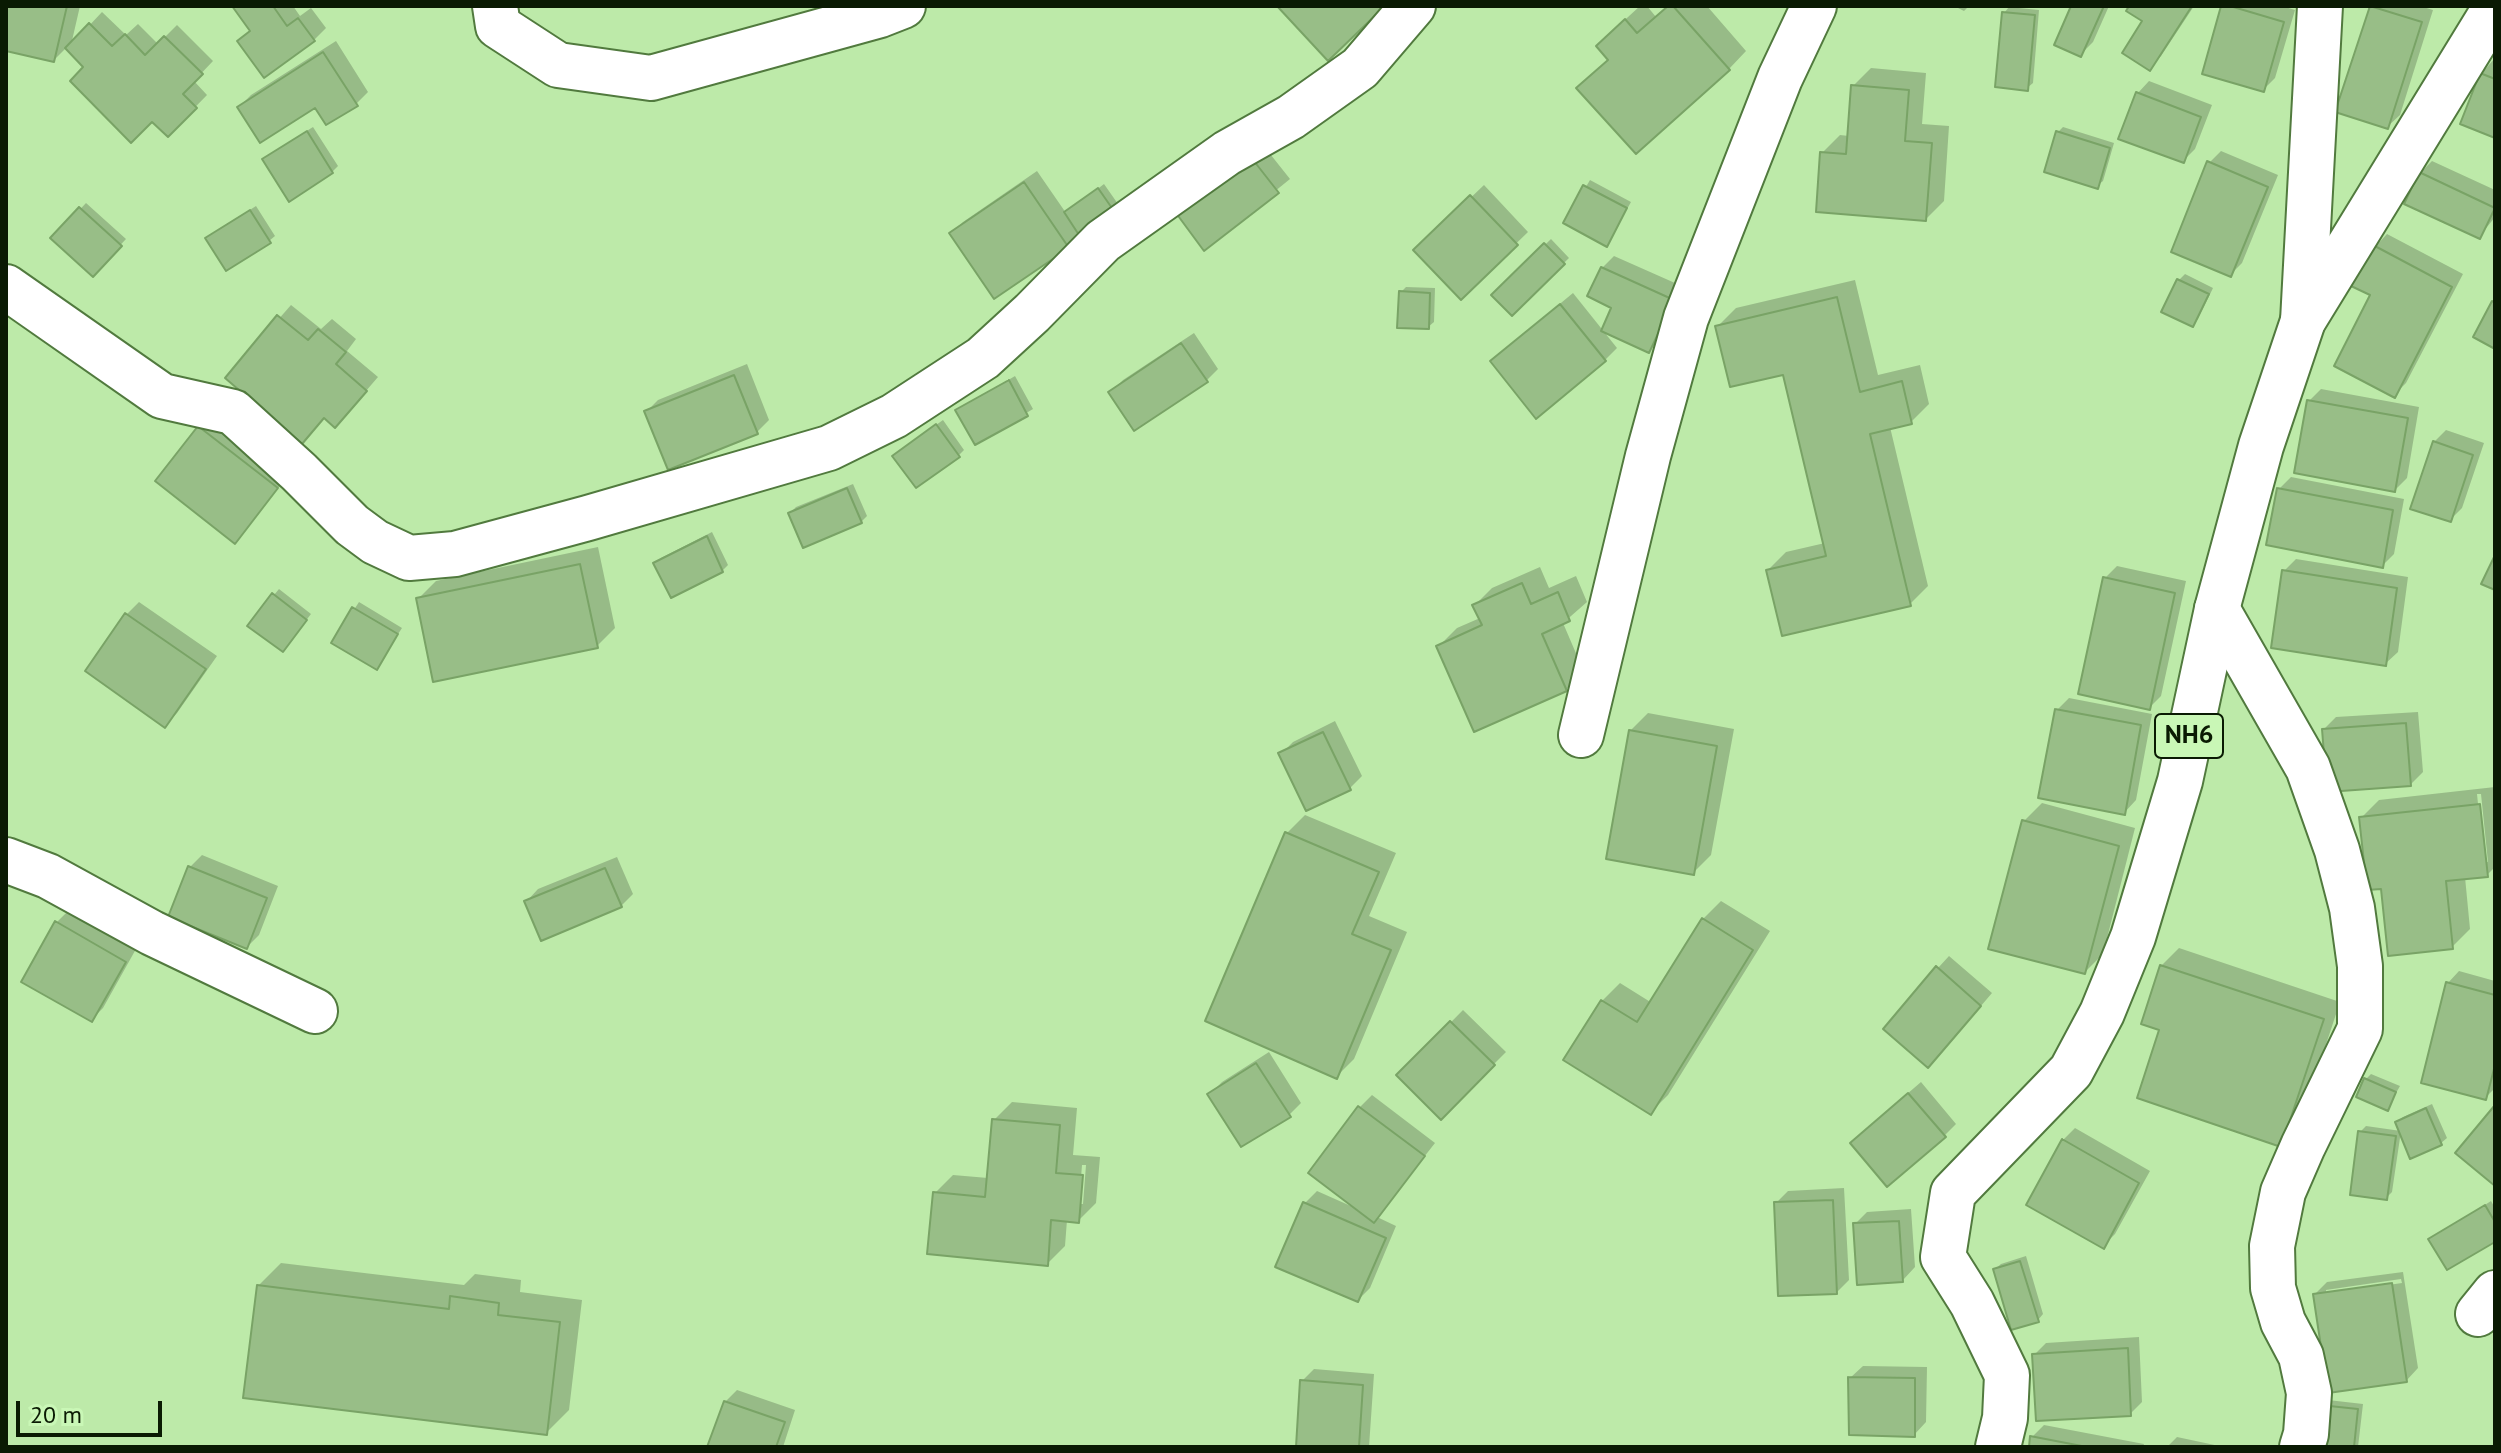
<!DOCTYPE html>
<html>
<head>
<meta charset="utf-8">
<style>
	body { margin:0 }
	#map { position:relative; width:2501px; height:1453px; overflow:hidden; background:#bdeaa9; font-family:"PT Sans",sans-serif }
	canvas { display:block }
	.frame { position:absolute; inset:0; border:8px solid #0a1a03; pointer-events:none }
	.scale { position:absolute; left:16px; top:1401px; width:146px; height:36px; box-sizing:border-box; border:4px solid #0a1a03; border-top:0; padding-left:10px; font-size:24px; line-height:28px; white-space:nowrap; color:#0a1a03; -webkit-text-stroke:6px #c9f7b6; paint-order:stroke }
</style>
</head>
<body>
<div id="map">
<canvas width="2501" height="1453"></canvas>
<div class="frame"></div>
<div class="scale">20 m</div>
</div>
<script>
const context = document.querySelector('canvas').getContext('2d');
context.lineJoin = 'round';
function fillPath(path, color) {
  context.fillStyle = color;
  context.fill(path, 'evenodd');
}
function poly(rows) {
  const path = new Path2D();
  for (const r of rows) {
    path.moveTo(r[0], r[1]);
    for (let i = 2; i < r.length; i += 2) path.lineTo(r[i], r[i + 1]);
  }
  return path;
}
function stroke(path, color, width, dash) {
  context.strokeStyle = color;
  context.lineWidth = width;
  context.lineCap = dash ? 'butt' : 'round';
  context.setLineDash(dash || []);
  context.stroke(path);
}
function write(font, color, halo, rows, align = 'center') {
  context.font = font + ' "PT Sans",sans-serif';
  context.lineWidth = 8;
  context.setLineDash([]);
  context.textBaseline = 'middle';
  context.strokeStyle = halo;
  context.fillStyle = color;
  for (const [text, x, y, turn = 0] of rows) {
    context.save();
    context.translate(x, y);
    context.rotate((+turn || 0) * Math.PI / 180);
    context.textAlign = isNaN(turn) ? turn : align;
    if (halo) context.strokeText(text, 0, 0);
    context.fillText(text, 0, 0);
    context.restore();
  }
}
fillPath(poly([
	[6,6,80,6,71,45,102,12,126,35,138,24,158,44,177,25,213,61,194,81,207,95,168,135,86,67,67,47,54,60,6,49],
	[236,6,293,6,300,16,311,8,326,28,314,40,239,41,251,29],
	[1640,6,1647,6,1656,17,1668,6,1707,6,1746,51,1729,69,1609,59,1616,28],
	[1954,6,1969,6,1964,11],
	[2074,6,2109,6,2093,42,2081,54],
	[2132,6,2194,6,2161,56,2149,68,2144,20],
	[2223,6,2282,6,2295,10,2275,78,2263,90],
	[2420,6,2433,10,2400,115,2387,127,2372,7],
	[2009,7,2039,10,2033,83,2027,88,2004,13],
	[336,41,368,92,356,104,239,107,251,95],
	[2495,58,2495,136,2481,74],
	[1871,68,1926,73,1922,124,1949,126,1944,201,1926,219,1822,153,1840,135,1849,136,1853,86],
	[2149,81,2212,105,2195,149,2183,161,2137,94],
	[313,127,338,166,332,172,270,154],
	[2063,127,2114,143,2103,181,2097,186,2058,132],
	[1263,145,1290,179,1205,248],
	[2221,151,2278,175,2242,263,2230,275,2209,163],
	[2432,161,2495,190,2495,217,2479,237,2420,173],
	[1037,171,1066,213,1104,184,1118,204,1068,246,951,234,963,222],
	[1590,180,1631,202,1607,245,1565,222],
	[1484,185,1528,232,1461,297,1416,250],
	[86,203,126,239,93,274,53,238],
	[256,206,275,236,269,241,214,233],
	[2387,234,2463,274,2406,383,2394,395,2373,294,2375,247],
	[1551,239,1569,258,1512,314,1494,295],
	[1614,256,1684,287,1661,339,1649,351,1614,307,1602,268],
	[2185,274,2213,288,2198,319,2192,324,2164,311,2179,280],
	[1855,280,1878,375,1920,365,1929,404,1911,422,1890,427,1928,586,1910,604,1768,570,1786,552,1825,543,1785,372,1718,326,1736,308],
	[1406,287,1435,288,1434,322,1428,327,1401,292],
	[1573,293,1617,348,1605,360,1504,350],
	[291,305,321,329,332,319,356,339,347,351,378,377,347,413,228,377],
	[1194,333,1218,369,1206,381,1111,392,1123,380],
	[747,364,769,420,757,432,669,468,646,412,658,400],
	[1015,376,1033,409,976,443,958,410],
	[2321,389,2419,407,2407,478,2395,490,2309,401],
	[211,415,289,475,235,541,158,481],
	[943,420,964,450,958,456,901,450],
	[2446,430,2484,443,2462,508,2450,520,2434,442],
	[2291,477,2404,499,2394,554,2382,566,2279,489],
	[853,484,867,516,861,522,790,513,796,507],
	[712,532,728,565,722,571,656,563,661,558],
	[598,547,615,628,597,646,418,599,436,581],
	[2296,559,2408,577,2398,652,2385,664,2284,571],
	[2117,566,2186,581,2161,696,2149,708,2105,578],
	[1540,567,1549,588,1576,576,1587,602,1563,623,1584,672,1566,690,1439,646,1457,628,1480,618,1475,605,1492,588],
	[279,589,311,614,288,644,274,595],
	[139,602,217,656,177,713,165,725,88,670,127,614],
	[359,602,402,628,376,668,333,642],
	[2069,698,2152,714,2136,800,2124,813,2057,710],
	[2418,712,2423,772,2411,784,2324,729,2336,717],
	[1648,713,1734,729,1711,855,1693,873,1630,731],
	[1335,721,1362,776,1350,788,1281,754,1293,742],
	[2495,787,2495,867,2487,875,2465,877,2470,929,2452,947,2383,886,2361,818,2379,800],
	[2477,794,2481,794,2488,862,2484,862],
	[2042,803,2135,828,2103,954,2085,972,2024,821],
	[1305,815,1396,853,1369,916,1407,932,1354,1059,1336,1077,1287,833],
	[202,855,278,886,259,935,247,947,171,916,190,867],
	[617,857,633,894,621,906,526,902,538,889],
	[1721,901,1770,931,1668,1095,1650,1113,1602,1001,1620,983,1652,1003,1703,919],
	[68,911,136,949,103,1008,91,1020,56,923],
	[2179,948,2340,1002,2299,1126,2281,1144,2161,1029,2161,966],
	[1949,956,1992,993,1940,1054,1938,968],
	[2459,971,2495,981,2495,1088,2485,1098,2447,984],
	[1463,1010,1506,1052,1441,1117,1399,1075],
	[1269,1052,1301,1103,1289,1115,1210,1094,1222,1082],
	[2371,1074,2400,1086,2387,1109,2365,1080],
	[1921,1082,1956,1124,1944,1136,1864,1131],
	[1372,1095,1435,1143,1377,1217,1396,1226,1370,1288,1358,1300,1305,1203,1317,1191,1353,1207,1360,1107],
	[1012,1102,1077,1108,1073,1155,1100,1157,1096,1203,1078,1221,1067,1220,1065,1246,1047,1264,935,1193,953,1175,988,1178,994,1120],
	[1082,1165,1086,1165,1083,1204,1079,1204],
	[2432,1104,2447,1138,2441,1143,2397,1122,2403,1117],
	[2366,1126,2401,1131,2392,1192,2386,1198,2360,1132],
	[2075,1128,2150,1171,2115,1234,2103,1246,2063,1140],
	[1844,1188,1849,1280,1837,1292,1776,1203,1788,1191],
	[2491,1201,2495,1208,2495,1239,2430,1240],
	[1911,1209,1915,1267,1903,1280,1855,1224,1867,1212],
	[2026,1256,2043,1314,2038,1320,1995,1269,2001,1264],
	[281,1263,464,1285,475,1274,521,1280,520,1292,582,1300,569,1410,546,1433,258,1286],
	[2403,1272,2418,1368,2406,1381,2315,1294,2327,1282],
	[2401,1279,2402,1283,2326,1294,2326,1290],
	[2139,1337,2142,1402,2130,1414,2034,1355,2046,1343],
	[1863,1366,1927,1367,1926,1422,1914,1435,1850,1378],
	[1314,1369,1374,1374,1369,1447,1298,1447,1302,1381],
	[737,1390,795,1410,783,1447,710,1447,725,1402],
	[2328,1400,2363,1404,2358,1447,2317,1447],
	[2044,1425,2144,1444,2143,1447,2031,1447,2032,1437],
	[2177,1437,2224,1447,2167,1447]
]), '#0003');
const building = poly([
	[6,6,67,6,54,62,6,51,6,6],
	[232,6,273,6,287,26,298,18,315,41,264,78,237,41,250,31,232,6],
	[1277,6,1385,6,1328,61,1277,6],
	[1668,6,1673,6,1730,70,1636,154,1576,88,1608,60,1596,46,1625,19,1637,33,1668,6],
	[2071,6,2104,6,2081,57,2054,45,2071,6],
	[2129,6,2192,6,2150,71,2122,53,2142,21,2126,11,2129,6],
	[2221,6,2230,6,2284,22,2264,92,2202,74,2221,6],
	[2370,6,2422,22,2388,129,2335,112,2370,6],
	[2002,12,2035,15,2028,91,1995,87,2002,12],
	[89,23,112,46,125,34,145,55,164,36,203,74,183,94,197,108,168,137,152,122,131,143,70,81,83,67,65,48,89,23],
	[323,52,358,106,326,125,315,108,260,143,237,107,323,52],
	[2480,73,2495,79,2495,138,2460,124,2480,73],
	[1851,85,1909,90,1905,141,1932,143,1926,221,1816,212,1820,152,1846,154,1851,85],
	[2136,92,2201,117,2184,163,2118,139,2136,92],
	[307,131,333,173,289,202,262,159,307,131],
	[2056,131,2110,148,2098,189,2044,172,2056,131],
	[1250,156,1279,193,1204,251,1176,213,1250,156],
	[2207,161,2268,187,2231,277,2171,252,2207,161],
	[2419,172,2495,208,2480,239,2404,204,2419,172],
	[1024,182,1069,248,994,299,949,233,1024,182],
	[1583,185,1627,208,1607,247,1563,223,1583,185],
	[1098,188,1114,211,1079,235,1064,212,1098,188],
	[1470,195,1518,245,1461,300,1413,250,1470,195],
	[79,207,122,246,93,277,50,238,79,207],
	[250,210,271,243,226,271,205,238,250,210],
	[1544,243,1565,264,1512,316,1491,295,1544,243],
	[2373,245,2452,287,2395,398,2334,366,2370,295,2351,286,2373,245],
	[1601,267,1674,300,1649,353,1601,331,1611,308,1587,296,1601,267],
	[2177,279,2209,294,2193,327,2161,312,2177,279],
	[1399,291,1430,293,1429,329,1397,328,1399,291],
	[1837,297,1860,392,1902,381,1912,424,1870,434,1911,606,1782,636,1766,570,1826,556,1783,375,1730,387,1715,326,1837,297],
	[2492,301,2495,303,2495,349,2473,337,2492,301],
	[1560,304,1606,361,1536,419,1490,361,1560,304],
	[277,315,308,340,318,329,346,352,336,364,367,391,335,428,324,418,302,444,225,378,277,315],
	[1181,343,1208,382,1134,431,1108,392,1181,343],
	[734,375,758,434,668,470,644,411,734,375],
	[1009,380,1028,416,975,445,955,410,1009,380],
	[2307,400,2408,418,2395,492,2294,473,2307,400],
	[936,424,960,457,916,488,892,456,936,424],
	[198,426,278,488,235,544,155,481,198,426],
	[2433,441,2473,455,2451,522,2410,509,2433,441],
	[847,488,862,523,803,548,788,513,847,488],
	[2277,488,2393,510,2383,568,2266,545,2277,488],
	[707,536,723,572,671,598,653,563,707,536],
	[2495,555,2495,590,2481,584,2495,555],
	[580,564,598,648,433,682,416,598,580,564],
	[2282,570,2397,588,2386,666,2271,648,2282,570],
	[2103,577,2175,593,2150,710,2078,694,2103,577],
	[1522,583,1531,604,1558,592,1570,621,1542,634,1567,691,1474,732,1436,646,1482,625,1472,605,1522,583],
	[272,593,307,620,283,652,247,626,272,593],
	[352,607,398,634,377,670,331,643,352,607],
	[125,613,206,669,165,728,85,671,125,613],
	[2055,709,2141,725,2125,815,2038,798,2055,709],
	[2406,723,2411,786,2327,792,2322,729,2406,723],
	[1629,730,1717,746,1694,875,1606,859,1629,730],
	[1323,732,1351,790,1306,811,1278,753,1323,732],
	[2480,804,2488,877,2446,881,2453,949,2388,956,2381,889,2367,890,2359,817,2480,804],
	[2022,820,2119,846,2085,974,1988,949,2022,820],
	[1285,832,1379,872,1352,934,1391,950,1337,1079,1205,1021,1285,832],
	[188,866,267,898,247,949,168,917,188,866],
	[605,868,622,907,541,941,524,901,605,868],
	[1702,918,1753,950,1651,1115,1563,1060,1601,1000,1637,1022,1702,918],
	[55,921,126,962,92,1022,21,982,55,921],
	[2160,965,2324,1019,2281,1147,2137,1098,2159,1030,2141,1024,2160,965],
	[1936,966,1981,1006,1928,1068,1883,1029,1936,966],
	[2446,982,2495,995,2495,1065,2486,1100,2421,1083,2446,982],
	[1450,1021,1495,1065,1441,1120,1396,1075,1450,1021],
	[1256,1063,1291,1117,1241,1147,1207,1094,1256,1063],
	[2364,1078,2396,1092,2388,1111,2356,1097,2364,1078],
	[1908,1093,1946,1137,1887,1187,1850,1143,1908,1093],
	[2495,1105,2495,1186,2455,1153,2495,1105],
	[1358,1106,1425,1156,1374,1223,1308,1173,1358,1106],
	[2426,1108,2442,1145,2410,1159,2395,1122,2426,1108],
	[992,1119,1060,1125,1056,1173,1083,1175,1079,1223,1051,1220,1048,1266,927,1254,933,1192,985,1197,992,1119],
	[2358,1131,2396,1136,2387,1200,2350,1195,2358,1131],
	[2062,1139,2139,1183,2104,1249,2026,1205,2062,1139],
	[1833,1200,1837,1294,1778,1296,1774,1202,1833,1200],
	[1303,1202,1386,1238,1358,1302,1275,1267,1303,1202],
	[2485,1205,2495,1222,2495,1242,2447,1270,2428,1239,2485,1205],
	[1899,1221,1903,1282,1857,1285,1853,1223,1899,1221],
	[2020,1261,2039,1322,2011,1330,1993,1269,2020,1261],
	[2392,1283,2407,1382,2328,1393,2313,1294,2392,1283],
	[257,1285,449,1309,450,1296,499,1303,498,1315,560,1322,547,1435,243,1398,257,1285],
	[2128,1348,2131,1416,2036,1421,2032,1354,2128,1348],
	[1848,1377,1915,1378,1915,1437,1849,1435,1848,1377],
	[1300,1380,1363,1385,1359,1447,1296,1447,1300,1380],
	[724,1401,785,1422,776,1447,707,1447,724,1401],
	[2320,1405,2358,1409,2354,1447,2315,1447,2320,1405],
	[2030,1436,2087,1447,2029,1447,2030,1436]
]);
fillPath(building, '#98be87');
stroke(building, '#79a366', 2);
const minor = poly([
	[495,6,498,26,558,65,651,78,880,15,903,6],
	[6,287,162,396,233,412,299,472,352,525,375,542,409,558,455,554,588,518,829,448,894,416,983,358,1032,313,1103,241,1227,153,1291,117,1360,68,1413,6],
	[2303,321,2320,6],
	[2217,609,2308,768,2337,850,2352,908,2360,966,2360,1029,2303,1146,2283,1192,2272,1246,2273,1288,2283,1322,2301,1356,2309,1393,2306,1434,2302,1447],
	[1581,735,1648,456,1686,318,1780,78,1814,6],
	[6,860,48,876,152,933,315,1011],
	[2478,1314,2495,1293]
]);
const highway = poly([
	[1998,1447,2005,1418,2007,1375,1972,1303,1943,1257,1953,1193,2071,1071,2102,1013,2133,937,2180,781,2217,609,2261,446,2303,321,2495,8]
]);
stroke(minor, '#517a3e', 48);
stroke(highway, '#517a3e', 48);
stroke(minor, '#fff', 44);
stroke(highway, '#fff', 44);
for (const [x, y, w] of [
	[2189,736,68]
]) {
  const box = new Path2D();
  box.roundRect(x - w / 2, y - 22, w, 44, 6);
  context.fillStyle = '#c9f7b6';
  context.fill(box);
  stroke(box, '#0a1a03', 2);
}
write('bold 26px', '#0a1a03', null, [
	["NH6",2189,736]
]);
</script>
</body>
</html>
